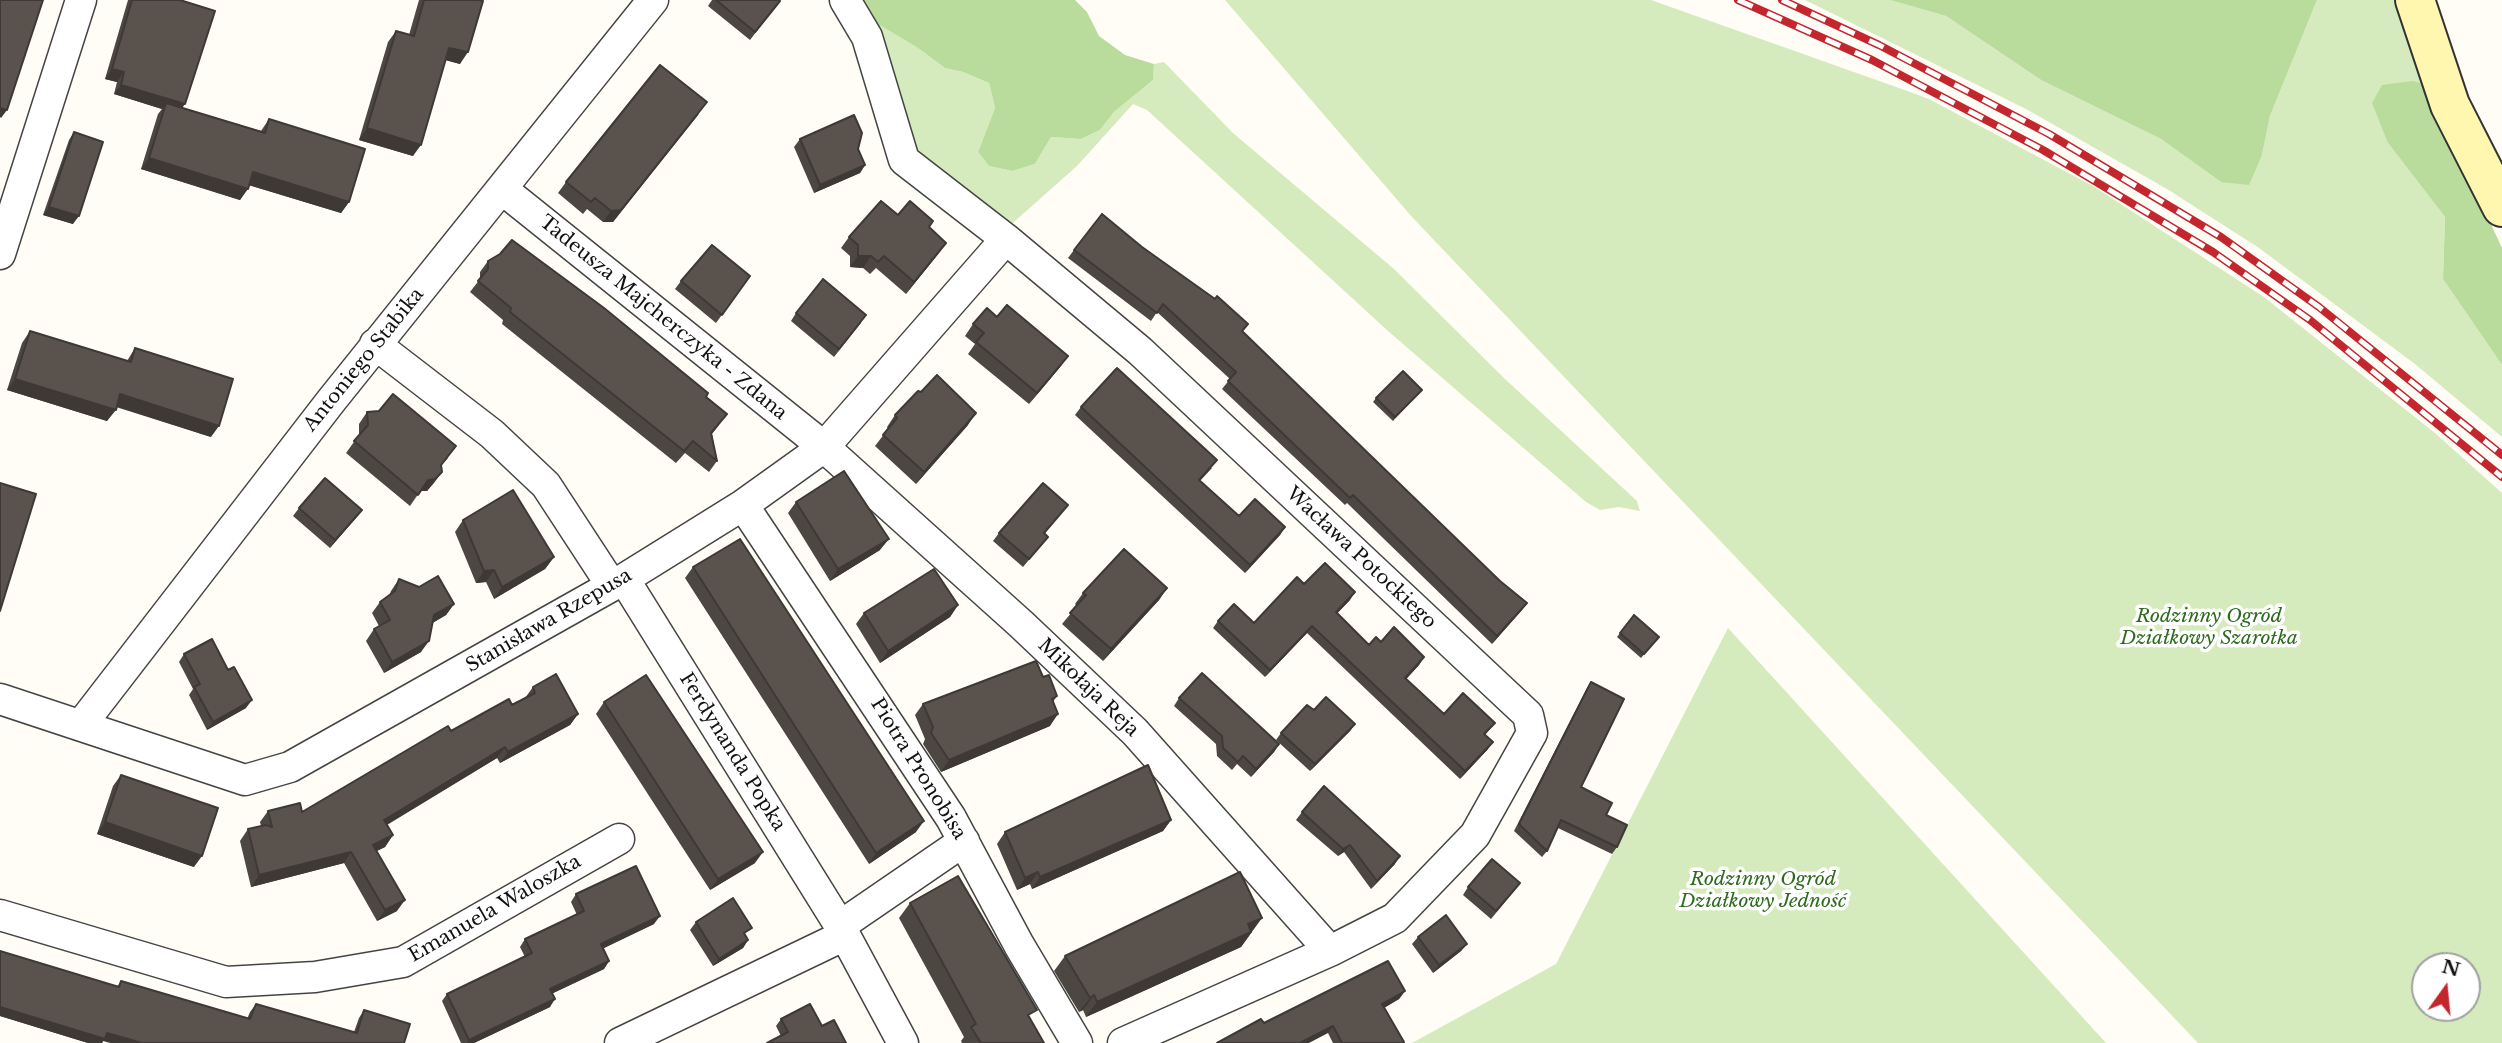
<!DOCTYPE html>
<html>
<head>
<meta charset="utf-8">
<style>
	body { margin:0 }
	#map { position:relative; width:2502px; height:1043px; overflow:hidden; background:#fffdf5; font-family:"Libre Baskerville",serif }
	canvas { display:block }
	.north { position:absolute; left:2411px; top:952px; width:70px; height:70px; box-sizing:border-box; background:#fff; border:2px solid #a0a0a0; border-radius:50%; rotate:15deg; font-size:19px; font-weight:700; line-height:28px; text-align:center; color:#111 }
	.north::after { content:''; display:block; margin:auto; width:24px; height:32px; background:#c4262e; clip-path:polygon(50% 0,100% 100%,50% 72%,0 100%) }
</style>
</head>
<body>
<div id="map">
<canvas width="2502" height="1043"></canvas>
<div class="north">N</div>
</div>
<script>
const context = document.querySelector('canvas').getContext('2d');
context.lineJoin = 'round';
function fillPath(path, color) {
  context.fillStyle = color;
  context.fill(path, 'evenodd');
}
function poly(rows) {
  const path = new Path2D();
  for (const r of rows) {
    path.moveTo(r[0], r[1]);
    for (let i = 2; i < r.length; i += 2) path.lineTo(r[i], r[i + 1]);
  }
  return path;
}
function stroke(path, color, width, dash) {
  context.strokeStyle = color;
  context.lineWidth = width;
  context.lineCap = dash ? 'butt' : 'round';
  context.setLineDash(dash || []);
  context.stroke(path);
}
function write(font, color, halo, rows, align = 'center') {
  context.font = font + ' "Libre Baskerville",serif';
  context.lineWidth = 7;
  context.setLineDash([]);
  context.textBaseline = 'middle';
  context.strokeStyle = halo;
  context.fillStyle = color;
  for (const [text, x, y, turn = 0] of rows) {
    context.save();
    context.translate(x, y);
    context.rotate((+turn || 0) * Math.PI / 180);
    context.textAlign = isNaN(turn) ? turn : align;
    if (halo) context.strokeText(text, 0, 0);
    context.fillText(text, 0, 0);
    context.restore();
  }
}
fillPath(poly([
	[1225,0,1651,0,1899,88,1929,99,2093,186,2264,297,2435,433,2502,493,2502,1043,2198,1043,1412,217],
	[2425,966,2467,966,2467,1008,2425,1008],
	[1805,0,1890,0,1946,16,2041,80,2161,139,2221,182,2262,155,2270,116,2317,0,2400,0,2426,84,2388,143,2445,217,2443,279,2502,365,2502,437,2415,364,2259,248,2167,189,2026,109],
	[871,20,918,48,945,68,963,72,989,83,995,108,978,152,989,166,1012,171,1035,164,1051,137,1081,139,1100,130,1114,112,1153,80,1154,64,1164,62,1233,133,1394,269,1505,379,1637,501,1640,511,1619,507,1600,510,1586,502,1388,331,1147,110,1133,104,1077,166,1006,229,917,149,908,133],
	[1728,628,2106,1043,1412,1043,1556,964]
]), '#d5ebbd');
fillPath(poly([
	[858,0,1075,0,1087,12,1099,36,1125,55,1154,64,1153,80,1114,112,1100,130,1081,139,1051,137,1035,164,1012,171,989,166,978,152,995,108,989,83,963,72,945,68,918,48,871,20],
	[1890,0,2317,0,2270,116,2262,155,2249,185,2221,182,2161,139,2041,80,1946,16],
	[2412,81,2426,84,2502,248,2502,365,2443,279,2445,217,2388,143,2372,103,2382,85]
]), '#b9dc9c');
const street = poly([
	[845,0,867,37,904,160,1006,239,1140,351,1528,715,1532,733,1475,835,1395,918,1330,951,1123,1043],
	[502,189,824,447,1021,624,1135,732,1330,951],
	[0,254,81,0],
	[375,344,492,434,546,485,612,586],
	[743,505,951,818,1019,945,1077,1043],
	[624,579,840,926,903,1043],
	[0,699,245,780,290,767,624,579,743,505,824,447,1006,239],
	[81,725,331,401,653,0],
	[0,915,226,982,315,977,403,962,619,839],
	[840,926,964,841],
	[620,1043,845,935]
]);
const secondary = poly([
	[2415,0,2450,105,2502,207]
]);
stroke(street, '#444', 33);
stroke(secondary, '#333', 42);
stroke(street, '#fff', 30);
stroke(secondary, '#fff6b0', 38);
const rail = poly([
	[1738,0,1872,60,2043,150,2213,252,2310,320,2502,477],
	[1782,0,1879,45,2049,134,2221,237,2319,307,2502,455]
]);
stroke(rail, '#c4262e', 8);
stroke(rail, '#fff', 5, [16]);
fillPath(poly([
	[128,0,180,0,182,108,261,131,269,119,349,202,341,213,249,185,240,200,141,169,158,114,162,109,114,94,117,82,105,79],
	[419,0,478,0,460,64,446,60,413,156,359,140,388,42,396,31,409,35],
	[712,0,779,0,780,1,750,40,708,6],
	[699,114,613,222,603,222,587,209,583,214,558,193,566,182],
	[74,132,73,224,43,215,69,140],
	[800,139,865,165,860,173,814,193,794,147],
	[898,215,929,227,938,254,906,294,876,268,870,274,863,268,850,267,850,256,841,248,849,237],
	[1074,250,1243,332,1500,581,1527,603,1521,611,1492,644,1347,503,1345,505,1222,389,1230,379,1157,312,1151,321,1068,258],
	[488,261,706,397,719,425,712,434,717,461,709,472,685,453,676,463,502,324,503,320,470,292,480,279,480,272],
	[750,276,716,323,675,289,681,281],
	[796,313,861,323,834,357,791,321],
	[973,324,1060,367,1029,404,968,354,975,344,965,336],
	[30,331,127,361,135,348,211,437,116,407,107,421,7,390,22,343],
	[1422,390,1393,421,1373,402,1376,398],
	[921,392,968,425,916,484,875,446,888,429,887,427,895,415],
	[1081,407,1212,468,1200,481,1239,516,1285,527,1280,535,1245,573,1075,415],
	[367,412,448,458,441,466,442,472,434,483,427,491,420,491,410,506,346,453,359,435,359,424],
	[796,502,880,550,830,581,788,513],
	[1068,505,1044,534,1048,537,1023,567,993,541,999,533],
	[299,508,362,510,330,548,293,516],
	[463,520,554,557,545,569,494,599,486,582,476,583,455,532],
	[693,567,916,832,869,864,685,578],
	[399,579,454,604,446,615,432,623,421,652,384,673,366,641,374,629,379,626,372,613,380,602,389,596,391,591],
	[1304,584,1350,600,1337,613,1369,645,1381,642,1424,657,1419,665,1406,679,1444,714,1495,723,1485,735,1488,749,1460,779,1307,633,1265,677,1213,628,1218,621,1254,623],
	[1167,588,1159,600,1103,661,1062,624,1077,606,1075,604,1083,593],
	[958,605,950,617,880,663,856,624,864,613],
	[1620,633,1659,637,1641,658,1617,637],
	[184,654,228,670,246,708,207,730,189,695,193,689,179,662],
	[1043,677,1057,696,1053,702,1050,726,941,772,923,744,925,739,915,715,923,704],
	[1591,682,1581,787,1606,815,1617,847,1612,854,1558,828,1547,851,1542,857,1514,831,1587,688],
	[533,687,578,714,570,725,500,763,497,758,387,825,393,835,385,847,376,851,397,911,377,921,344,863,251,887,240,841,248,829,261,826,260,822,268,811,302,812,451,731,525,698],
	[1179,698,1279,744,1274,752,1251,777,1237,764,1232,770,1217,756,1216,744,1174,706],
	[604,702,755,863,710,890,596,714],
	[1355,724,1350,731,1310,771,1276,740,1281,733],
	[121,775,194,867,97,834,113,786],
	[1302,812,1395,864,1371,889,1344,852,1338,856,1296,820],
	[1171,820,1163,831,1032,889,1030,884,1017,890,997,844,1005,832],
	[1468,887,1514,891,1491,919,1463,895],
	[576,894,654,924,603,948,609,961,604,969,553,993,550,1007,474,1043,461,1043,442,1001,447,994,525,957,520,947,525,939,577,915,571,902],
	[910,903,1030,1019,1044,1043,962,1043,961,1041,964,1037,899,918],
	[696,922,746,936,748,940,743,948,713,966,690,930],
	[1251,933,1241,947,1086,1017,1083,1010,1079,1012,1054,971,1065,956],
	[1418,937,1467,944,1461,951,1433,973,1412,944],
	[121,981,247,1019,250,1012,256,1004,354,1032,359,1018,364,1010,404,1043,103,1041,102,1043,88,1043,0,1016,117,987],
	[1405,991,1399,999,1384,1008,1404,1043,1333,1043,1328,1033,1264,1023],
	[781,1019,822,1026,781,1036,776,1026]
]), '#4d4742');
fillPath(poly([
	[449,48,468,52,460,64,441,59],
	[112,69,124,72,117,82,105,79],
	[121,85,185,104,178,114,166,103,162,109,114,94],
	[707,102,613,222,603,222,611,211],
	[0,108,7,110,1,118,0,117],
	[367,128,421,145,413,156,359,140],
	[149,158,248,189,240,200,141,169],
	[865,165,860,173,814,193,820,185],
	[253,172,349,202,341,213,245,184],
	[49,207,79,216,73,224,43,215],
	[946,243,938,254,906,294,914,282],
	[858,256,871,256,863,268,850,267],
	[1068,356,1060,367,1029,404,1037,393],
	[15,379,116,410,107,421,7,390],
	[120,394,219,426,211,437,112,405],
	[976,413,968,425,916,484,924,472],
	[442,472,427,491,420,491,410,506,428,480],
	[362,510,356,518,330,548,335,540],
	[1285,527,1280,535,1245,573,1250,565],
	[889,539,880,550,830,581,838,569],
	[554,557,545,569,494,599,502,587],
	[494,570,486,582,476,583,484,571],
	[1167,588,1159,600,1103,661,1111,649],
	[1355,592,1350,600,1331,620,1336,612],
	[1527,603,1521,611,1492,644,1497,636],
	[454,604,446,615,426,627,434,615],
	[958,605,950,617,880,663,888,651],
	[1312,626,1307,633,1265,677,1270,670],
	[429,641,421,652,384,673,392,662],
	[1424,657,1419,665,1400,686,1405,678],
	[252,700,246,708,207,730,213,722],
	[578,714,570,725,500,763,508,752],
	[1058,714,1050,726,941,772,949,760],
	[1355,724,1350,731,1310,771,1315,764],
	[1493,742,1488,749,1460,779,1465,771],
	[1279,744,1274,752,1251,777,1256,769],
	[505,747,497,758,376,831,384,820],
	[1171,820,1163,831,1032,889,1040,877],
	[924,821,916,832,869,864,876,853],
	[105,822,202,856,194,867,97,834],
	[393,835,385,847,365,857,373,845],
	[1350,845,1344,852,1338,856,1343,849],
	[351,852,344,863,251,887,259,875],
	[763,852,755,863,710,890,718,879],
	[1400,856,1395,864,1371,889,1377,881],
	[1038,872,1030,884,1017,890,1025,878],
	[405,900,397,911,377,921,385,910],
	[660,916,654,924,596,952,601,944],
	[1262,918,1241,947,1086,1017,1097,1002,1248,924],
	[748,940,743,948,713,966,719,959],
	[1467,944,1461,951,1433,973,1439,965],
	[609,961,604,969,545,997,550,989],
	[1405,991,1399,999,1377,1012,1382,1004],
	[1094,995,1083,1010,1079,1012,1090,998],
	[555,999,550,1007,474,1043,467,1043,469,1040],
	[0,1007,107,1033,142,1043,110,1043,103,1041,102,1043,88,1043,0,1016],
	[1333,1026,1328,1033,1309,1043,1300,1043]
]), '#3f3936');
const building = poly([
	[0,0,43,0,7,110,0,108,0,0],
	[132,0,180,0,215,11,185,104,121,85,124,72,112,69,132,0],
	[424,0,478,0,483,1,468,52,449,48,421,145,367,128,396,31,414,36,424,0],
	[716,0,779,0,780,1,755,32,716,0],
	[660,65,707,102,621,210,611,211,595,198,591,202,566,182,660,65],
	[166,103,265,133,269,119,365,149,349,202,253,172,248,189,149,158,166,103],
	[854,115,862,133,858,149,865,165,820,185,800,139,854,115],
	[74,132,103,142,79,216,49,207,74,132],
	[881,201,898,215,910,201,933,221,929,227,946,243,914,282,884,256,878,262,871,256,858,256,858,245,849,237,881,201],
	[1102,214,1142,247,1215,299,1217,296,1248,324,1242,331,1500,581,1527,603,1497,636,1353,495,1350,498,1228,381,1236,372,1163,304,1157,313,1074,250,1102,214],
	[512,240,604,308,708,393,706,397,727,414,711,433,717,461,693,441,684,451,510,312,511,308,478,281,488,269,488,261,500,254,512,240],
	[712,245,750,276,722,315,681,281,712,245],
	[823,279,866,315,839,349,796,313,823,279],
	[1007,305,1068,356,1037,393,976,342,984,333,973,324,987,308,997,317,1007,305],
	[30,331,131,362,135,348,233,379,219,426,120,394,116,410,15,379,30,331],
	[1117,368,1217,460,1199,480,1239,516,1255,499,1285,527,1250,565,1081,407,1117,368],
	[1403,371,1422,390,1395,417,1376,398,1403,371],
	[937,375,976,413,924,472,883,435,897,418,895,415,918,391,921,392,937,375],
	[393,394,456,446,441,465,442,472,435,479,428,480,418,495,354,441,368,425,367,412,379,411,393,394],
	[844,471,889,539,838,569,796,502,844,471],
	[325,478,362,510,335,540,299,508,325,478],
	[0,483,36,494,0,611,0,483],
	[1043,483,1068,505,1044,533,1048,537,1029,559,999,533,1043,483],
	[513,490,554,557,502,587,494,570,484,571,463,520,513,490],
	[740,539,924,821,876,853,693,567,740,539],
	[1124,549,1167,588,1111,649,1070,613,1086,595,1083,593,1124,549],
	[1325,563,1355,592,1336,612,1369,645,1376,637,1381,642,1394,627,1424,657,1405,678,1444,714,1463,693,1495,723,1484,734,1493,742,1465,771,1312,626,1270,670,1218,621,1234,604,1254,623,1297,577,1304,584,1325,563],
	[934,569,958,605,888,651,864,613,934,569],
	[438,576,454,604,434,615,429,641,392,662,374,629,390,620,380,602,395,591,399,579,419,587,438,576],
	[1634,615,1659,637,1644,654,1620,633,1634,615],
	[212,639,228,670,234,667,252,700,213,722,194,687,200,684,184,654,212,639],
	[1036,661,1043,677,1049,675,1057,696,1052,699,1058,714,949,760,931,733,933,727,923,704,1036,661],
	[1202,673,1279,744,1256,769,1243,756,1238,762,1223,748,1222,736,1179,698,1202,673],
	[556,674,578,714,508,752,505,747,384,820,393,835,373,845,405,900,385,910,351,852,259,875,248,829,266,825,272,827,268,811,300,803,302,812,448,726,451,731,509,699,512,705,535,693,533,687,556,674],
	[646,675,763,852,718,879,604,702,646,675],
	[1591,682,1624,699,1581,787,1612,803,1606,815,1627,825,1617,847,1561,820,1547,851,1519,824,1591,682],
	[1326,697,1355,724,1315,764,1281,733,1307,705,1314,710,1326,697],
	[1148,765,1171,820,1040,877,1038,872,1025,878,1005,832,1148,765],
	[121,775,218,808,202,856,105,822,121,775],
	[1324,786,1400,856,1377,881,1350,845,1343,849,1302,812,1324,786],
	[1492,859,1520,883,1496,911,1468,887,1492,859],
	[636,866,660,916,601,944,609,961,550,989,555,999,469,1040,447,994,532,953,525,939,584,911,576,894,636,866],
	[1240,872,1262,918,1248,924,1251,932,1097,1002,1094,995,1090,998,1065,956,1240,872],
	[958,876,1037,1010,1028,1015,1044,1043,981,1043,971,1027,976,1024,910,903,958,876],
	[733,898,752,928,744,933,748,940,719,959,696,922,733,898],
	[1446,915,1467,944,1439,965,1418,937,1446,915],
	[0,951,119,987,121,981,250,1019,256,1004,357,1033,364,1010,410,1024,404,1043,142,1043,107,1033,105,1039,0,1007,0,951],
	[1388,961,1405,991,1382,1004,1404,1042,1403,1043,1342,1043,1333,1026,1300,1043,1217,1043,1261,1019,1264,1023,1388,961],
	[810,1004,822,1026,834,1020,846,1043,767,1043,788,1032,781,1019,810,1004]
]);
fillPath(building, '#5a524d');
stroke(building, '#3f3936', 2);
write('19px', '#111', '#fff', [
	["Tadeusza Majcherczyka - Zdana",663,318,39],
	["Antoniego Stabika",364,360,-51],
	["Wacława Potockiego",1361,558,43],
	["Stanisława Rzepusa",549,621,-30],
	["Mikołaja Reja",1088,688,44],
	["Ferdynanda Popka",732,752,58],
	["Piotra Pronobisa",918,769,58],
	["Emanuela Waloszka",495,909,-30]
]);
write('italic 19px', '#2f6b1f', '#fff', [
	["Rodzinny Ogród",2209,617],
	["Działkowy Szarotka",2209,639],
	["Rodzinny Ogród",1763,880],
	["Działkowy Jedność",1763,902]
]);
</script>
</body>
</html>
